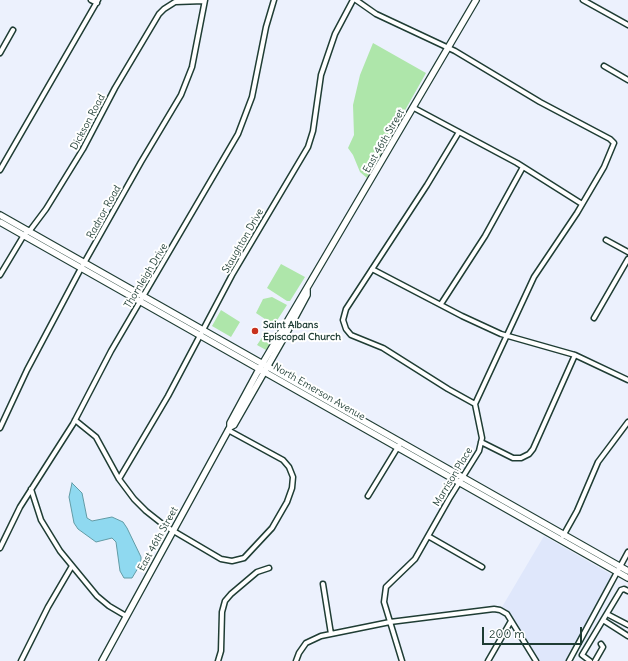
<!DOCTYPE html>
<html>
<head>
<meta charset="utf-8">
<style>
	body { margin:0 }
	#map { position:relative; width:628px; height:661px; overflow:hidden; background:#ecf1fd; font-family:Delius,sans-serif }
	canvas { display:block }
	.scale { position:absolute; left:482px; top:627px; width:100px; height:18px; box-sizing:border-box; border:2px solid #1f3d34; border-top:0; padding-left:5px; font-size:12px; line-height:14px; white-space:nowrap; color:#1f3d34; -webkit-text-stroke:3px #fff; paint-order:stroke }
</style>
</head>
<body>
<div id="map">
<canvas width="628" height="661"></canvas>
<div class="scale">200 m</div>
</div>
<script>
const context = document.querySelector('canvas').getContext('2d');
context.lineJoin = 'round';
function fillPath(path, color) {
  context.fillStyle = color;
  context.fill(path, 'evenodd');
}
function poly(rows) {
  const path = new Path2D();
  for (const r of rows) {
    path.moveTo(r[0], r[1]);
    for (let i = 2; i < r.length; i += 2) path.lineTo(r[i], r[i + 1]);
  }
  return path;
}
function stroke(path, color, width, dash) {
  context.strokeStyle = color;
  context.lineWidth = width;
  context.lineCap = dash ? 'butt' : 'round';
  context.setLineDash(dash || []);
  context.stroke(path);
}
function write(font, color, halo, rows, align = 'center') {
  context.font = font + ' Delius,sans-serif';
  context.lineWidth = 4;
  context.setLineDash([]);
  context.textBaseline = 'middle';
  context.strokeStyle = halo;
  context.fillStyle = color;
  for (const [text, x, y, turn = 0] of rows) {
    context.save();
    context.translate(x, y);
    context.rotate((+turn || 0) * Math.PI / 180);
    context.textAlign = isNaN(turn) ? turn : align;
    if (halo) context.strokeText(text, 0, 0);
    context.fillText(text, 0, 0);
    context.restore();
  }
}
fillPath(poly([
	[544,536,612,575,566,661,539,661,507,610,502,607]
]), '#dfe7fb');
fillPath(poly([
	[373,43,426,73,367,178,360,172,353,155,348,148,354,135,353,105,360,75],
	[281,264,305,277,290,301,287,301,267,288],
	[272,297,287,305,276,322,271,323,256,313,263,299],
	[221,310,240,322,231,337,212,326],
	[263,336,272,341,266,350,257,345]
]), '#aee6aa');
const water = poly([
	[72,483,82,493,87,518,92,521,112,517,123,522,127,528,141,557,141,563,132,578,124,578,120,571,116,542,112,538,96,542,78,529,74,523,69,497,72,483]
]);
fillPath(water, '#8fd9f0');
stroke(water, '#629ba5', 1);
const minor = poly([
	[91,0,97,3],
	[356,0,376,14,455,51,540,102,610,139,614,143,604,167,577,213,534,277,475,404,482,438,479,451,449,499,415,559,386,587,384,602,402,661],
	[583,0,628,25],
	[0,53,13,30],
	[604,66,628,80],
	[414,108,517,163,582,204],
	[459,132,427,185,346,309,343,320,346,329,351,335,383,348,448,389,475,404],
	[0,170,98,0],
	[606,240,628,252],
	[372,269,462,316,501,334,575,355,628,380],
	[0,275,24,235,31,229,46,209,83,149,115,88,159,14,164,9,175,2,204,1],
	[441,304,485,236,523,167],
	[594,318,628,259],
	[75,420,96,437,119,479,134,499,146,511,165,526,221,559,232,561,244,558,272,528,287,502,292,488,293,477,289,467,283,460,228,430],
	[0,428,27,370,79,272,141,162,181,95,192,67,205,0],
	[481,442,513,458,521,458,529,454,533,449,575,355],
	[119,479,168,396,232,275,308,147,313,131,321,75,335,34,353,0],
	[31,489,41,520,60,551,97,596,109,606,126,616],
	[368,496,401,442],
	[428,536,482,567],
	[563,536,577,511,598,462,628,422],
	[0,548,20,507,73,424,111,351,238,134,252,97,266,27,274,0],
	[323,584,331,634],
	[628,591,624,589,621,590,603,620,628,636],
	[607,614,628,625],
	[21,661,48,607,72,566],
	[218,661,221,651,222,612,225,601,231,594,257,572,269,568],
	[296,661,299,653,306,643,321,636,390,622,494,609,500,610,507,614,536,661],
	[488,661,511,621],
	[569,661,628,552],
	[590,661,582,655,603,620],
	[595,661,603,647,601,644]
]);
const major = poly([
	[0,215,628,571],
	[0,222,628,578],
	[230,427,234,425,286,334,307,295,307,290],
	[102,661,230,427,230,423,257,373,476,0]
]);
stroke(minor, '#1f3d34', 7);
stroke(major, '#1f3d34', 8);
stroke(minor, '#fff', 4);
stroke(major, '#fff', 5.5);
for (const [x, y, r, color] of [
	[255,331,4,"#c8321e"]
]) {
  const dot = new Path2D();
  dot.arc(x, y, r, 0, 2 * Math.PI);
  context.fillStyle = color;
  context.fill(dot);
  stroke(dot, '#fff', 1.5);
}
write('10px', '#1f3d34', '#fff', [
	["Dickson Road",88,122,-62],
	["East 46th Street",384,141,-60],
	["Radnor Road",104,212,-61],
	["Staughton Drive",243,241,-60],
	["Thornleigh Drive",146,276,-59],
	["North Emerson Avenue",319,392,30],
	["Marrison Place",453,477,-59],
	["East 46th Street",158,539,-61]
]);
write('bold 10px', '#1f3d34', '#fff', [
	["Saint Albans",263,325],
	["Episcopal Church",263,337]
], 'left');
</script>
</body>
</html>
